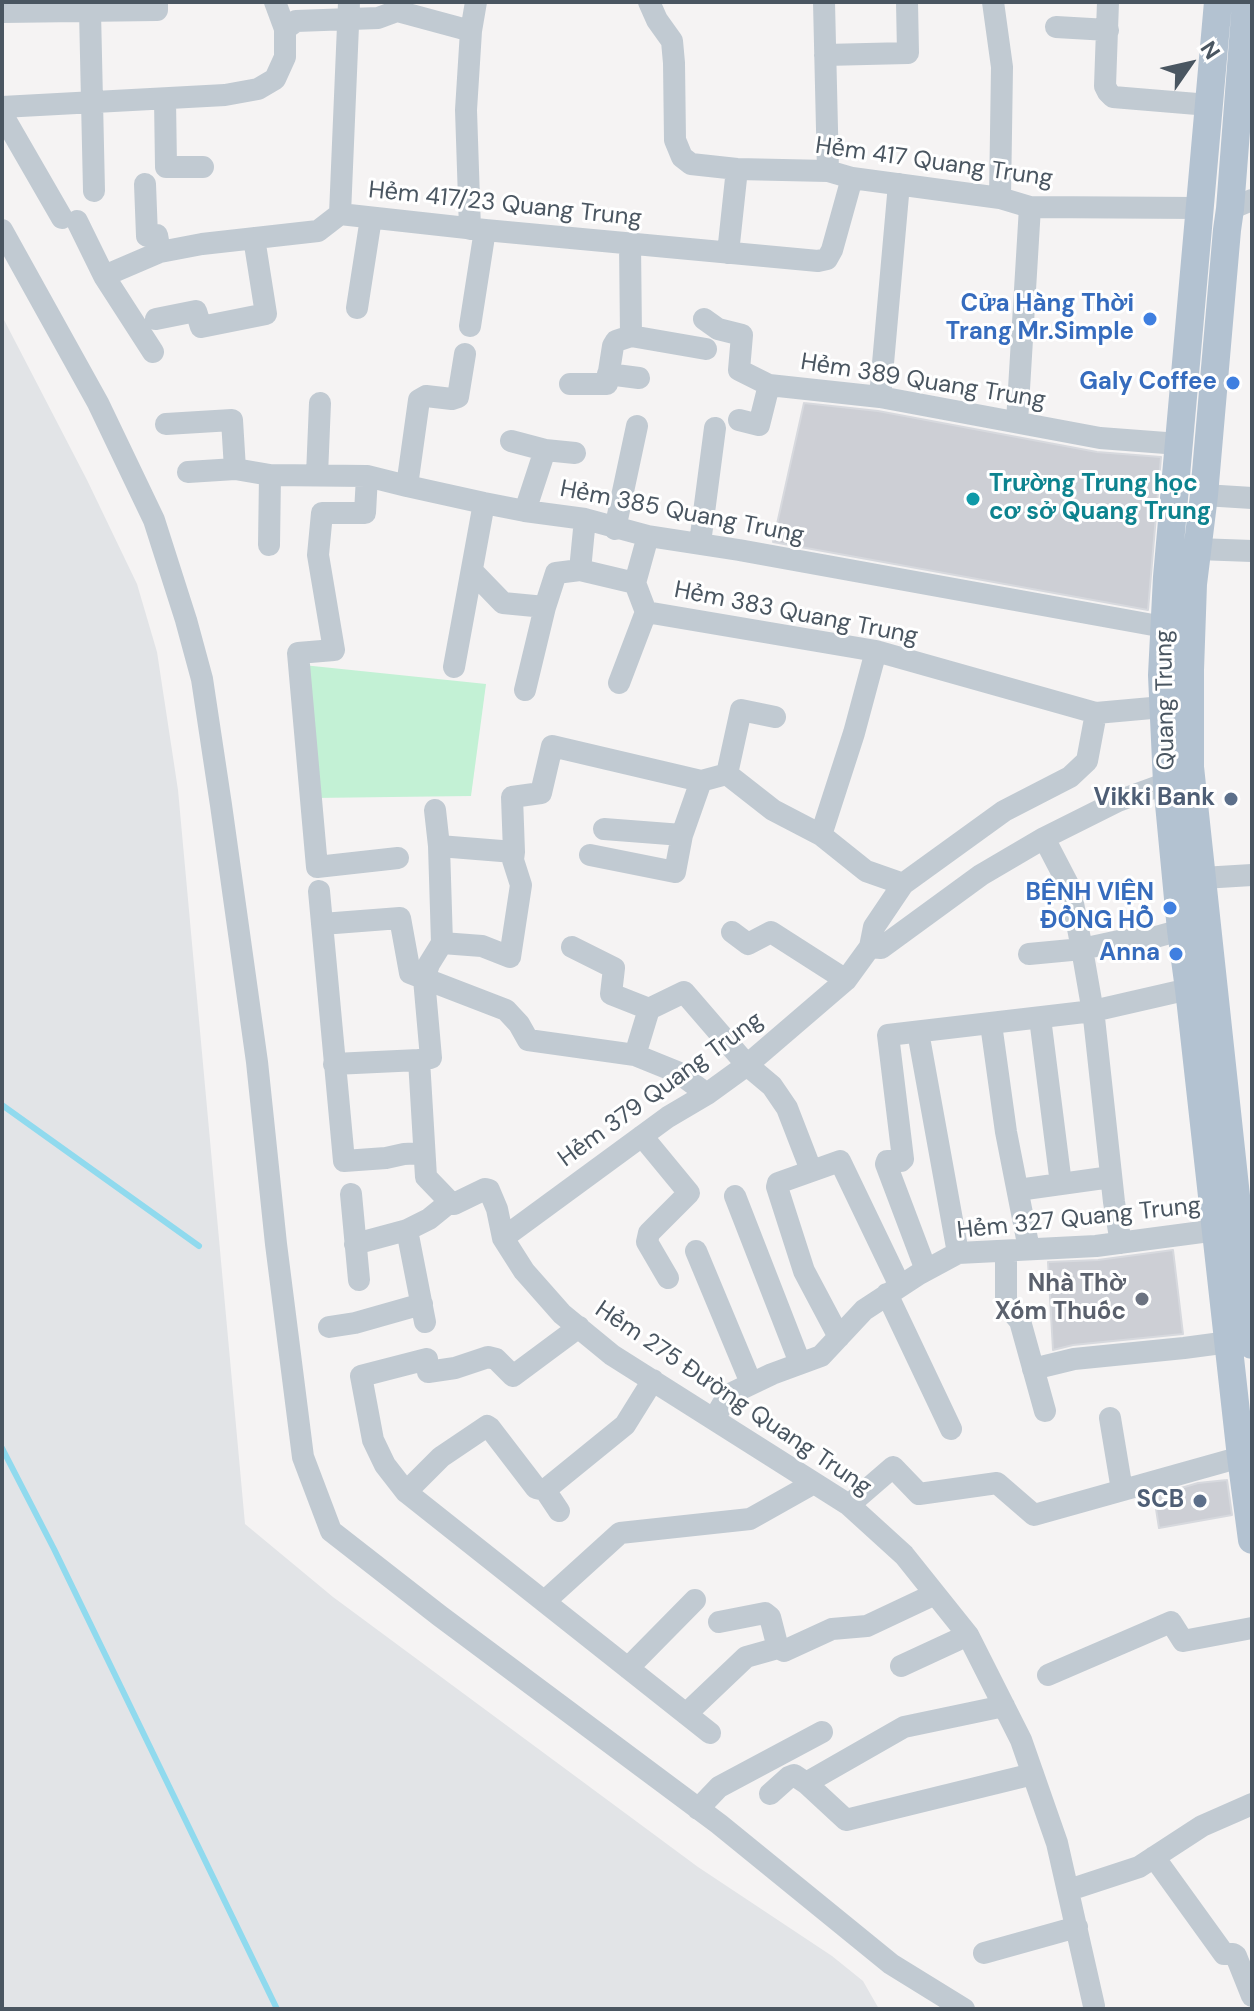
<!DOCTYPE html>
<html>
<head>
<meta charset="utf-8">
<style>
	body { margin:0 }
	#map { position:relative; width:1254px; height:2011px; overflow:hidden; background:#f5f3f3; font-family:"DM Sans",sans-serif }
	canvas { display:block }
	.frame { position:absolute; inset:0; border:4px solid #4a5661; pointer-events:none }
	.north { position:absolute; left:1150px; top:24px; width:80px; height:80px; -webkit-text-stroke:6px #fff; paint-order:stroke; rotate:56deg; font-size:22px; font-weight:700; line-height:32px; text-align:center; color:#4a5661 }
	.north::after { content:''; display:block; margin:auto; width:28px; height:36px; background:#4a5661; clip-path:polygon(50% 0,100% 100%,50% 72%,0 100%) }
</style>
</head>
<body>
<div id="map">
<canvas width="1254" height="2011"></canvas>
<div class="frame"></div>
<div class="north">N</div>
</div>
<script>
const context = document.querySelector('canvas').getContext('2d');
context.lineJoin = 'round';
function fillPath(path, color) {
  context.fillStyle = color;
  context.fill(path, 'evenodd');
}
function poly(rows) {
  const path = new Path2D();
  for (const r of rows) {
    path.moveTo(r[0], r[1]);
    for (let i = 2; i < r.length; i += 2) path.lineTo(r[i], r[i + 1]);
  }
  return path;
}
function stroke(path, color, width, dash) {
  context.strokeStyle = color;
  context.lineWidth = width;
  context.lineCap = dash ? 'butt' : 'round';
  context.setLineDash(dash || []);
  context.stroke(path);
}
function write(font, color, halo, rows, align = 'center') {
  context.font = font + ' "DM Sans",sans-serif';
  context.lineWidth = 6;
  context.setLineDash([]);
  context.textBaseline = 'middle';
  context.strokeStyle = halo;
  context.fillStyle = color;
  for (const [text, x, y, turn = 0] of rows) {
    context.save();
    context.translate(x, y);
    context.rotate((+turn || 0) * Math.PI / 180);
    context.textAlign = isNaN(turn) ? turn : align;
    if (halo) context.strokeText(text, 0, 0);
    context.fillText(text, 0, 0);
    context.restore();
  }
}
fillPath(poly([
	[2,316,87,480,137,584,157,652,178,790,245,1524,333,1597,698,1867,832,1956,863,1981,879,2009,2,2009]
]), '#e2e4e7');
fillPath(poly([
	[303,665,486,684,471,796,313,798]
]), '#c3f1d5');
stroke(poly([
	[2,1105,199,1246],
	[2,1448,54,1549,277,2009]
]), '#90daee', 6);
const building = poly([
	[804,403,878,411,1097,452,1161,457,1148,610,773,542,804,403],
	[1173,1250,1183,1334,1073,1345,1053,1350,1048,1262,1098,1260,1173,1250],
	[1227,1480,1232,1515,1159,1528,1154,1496,1198,1483,1227,1480]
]);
fillPath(building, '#cdcfd5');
stroke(building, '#d7d9de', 2);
stroke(poly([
	[275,2,285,29],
	[649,2,657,20,672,41,674,63,675,140,682,157,691,164,737,169,828,171,852,178,1000,198,1030,207,1199,208],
	[824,2,828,171],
	[993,2,1002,67,1000,198],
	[1108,2,1105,86,1108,92,1113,97,1209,105],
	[90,11,94,191],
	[2,12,157,10,157,2],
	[1056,27,1108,30],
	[825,55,908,53,907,2],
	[165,99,166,167,203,167],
	[2,107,225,95,258,89,275,79,285,57,285,29,296,21,378,18,397,11,471,31,476,2],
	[2,114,62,218],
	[145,184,147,236,157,235,160,252],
	[1230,209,1252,200],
	[340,214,349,2],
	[77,221,104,276,153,352],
	[470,229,466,110,471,31],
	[2,230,98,403,154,520,186,620,202,679,221,805,257,1062,276,1244,303,1457,331,1531,440,1616,719,1824,891,1964,964,2009],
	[630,244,631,336,706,349],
	[728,253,737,169],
	[104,276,160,252,202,244,318,231,340,214,485,230,818,261,827,259,832,250,852,178],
	[357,308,371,218],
	[156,319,196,311,201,327,266,314,254,238],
	[704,319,718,329,742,335,739,370,769,385,880,397,1100,438,1179,444],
	[470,326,485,230],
	[608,374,639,378],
	[570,384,607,384,613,346,616,341,631,336],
	[880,397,899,184],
	[739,420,759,425,769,385],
	[1017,422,1030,207],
	[166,424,232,420,235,469],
	[511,441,545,450,575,453],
	[188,472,235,469,270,475,367,476,407,486,484,503,525,511,585,519,648,536,739,550,1164,627],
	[317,475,320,403],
	[367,476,365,513,322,513,318,555,334,650,298,653,317,867,398,858],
	[407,486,419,400,426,396,452,399,458,397,465,354],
	[1204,495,1252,498],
	[525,511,545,450],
	[615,529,637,426],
	[700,543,715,428],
	[269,545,270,475],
	[1197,549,1252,551],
	[580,570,585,519],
	[472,571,503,603,545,607],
	[635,583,648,536],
	[454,667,484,503],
	[619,683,646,612],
	[525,690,545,607,556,573,580,570,635,583,646,612,876,651,1096,713,1163,707],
	[727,774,741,710,775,717],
	[604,829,682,835],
	[821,835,854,733,876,651],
	[1044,838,1070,888,1082,949,1094,1018,1114,1202,1121,1243],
	[439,846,514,852],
	[590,855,675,872,682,835,701,781],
	[1202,878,1252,875],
	[319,891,344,1161,386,1158,404,1154,424,1153],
	[322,924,400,918,410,973,506,1010,519,1024,528,1040,635,1055,677,1072,707,1094],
	[732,932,748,944,771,932,846,980],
	[442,943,482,946,510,957,521,885,513,860,514,852,512,797,541,793,552,746,701,781,727,774,773,810,821,835,866,871,903,884],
	[572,947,614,968,611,994,649,1009,684,992,747,1065,772,1086,787,1108,811,1170],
	[870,947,874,927,903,884,1004,811,1070,777,1087,761,1096,713],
	[1029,954,1082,949,1119,941,1152,938,1181,930],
	[1040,1018,1061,1184,1111,1177],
	[991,1024,1006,1132,1029,1249],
	[918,1032,958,1253],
	[635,1055,649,1009],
	[419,1060,426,1177,450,1202,454,1204,485,1189,489,1190,497,1209,503,1238,524,1271,562,1314,612,1355,849,1505,904,1555,968,1635,1021,1740,1057,1843,1094,2006],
	[334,1064,419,1060,431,1058,424,979,429,964,442,943,439,846,435,810],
	[642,1136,689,1193,649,1233,647,1242,668,1278],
	[1018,1190,1061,1184],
	[351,1194,359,1280],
	[735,1196,800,1363],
	[407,1230,425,1322],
	[503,1238,668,1117,707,1094,747,1065,846,980,870,947,881,948,981,875,1044,838,1118,801,1167,783],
	[355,1244,407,1230,429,1219,450,1202],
	[696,1251,751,1383],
	[1006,1251,1006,1298,1008,1307,1020,1321,1045,1411],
	[926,1270,886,1164,887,1161,901,1161,903,1159,888,1035,1093,1011,1189,989],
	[887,1294,951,1429],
	[329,1327,355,1323,422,1304],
	[579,1327,513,1376,496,1359,488,1357,455,1368,428,1372,427,1359,361,1376,373,1440,385,1465,406,1492,710,1733],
	[839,1337,804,1271,777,1187,778,1183,840,1161,900,1286],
	[1033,1369,1074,1359,1184,1348,1229,1342],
	[1110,1418,1122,1490],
	[714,1419,728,1395,772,1374,821,1356,864,1310,919,1274,958,1253,1096,1246,1217,1230],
	[545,1490,559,1511],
	[406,1492,441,1457,487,1426,490,1428,536,1488,545,1490,625,1425,653,1380],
	[849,1505,893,1467,919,1494,997,1483,1034,1515,1241,1457],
	[545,1601,620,1533,750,1519,814,1483],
	[719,1622,765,1613,770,1617,778,1648,784,1651,832,1629,867,1626,935,1594],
	[901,1666,968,1635],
	[628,1668,695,1600],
	[1048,1675,1171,1622,1183,1641,1252,1628],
	[686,1714,746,1657,778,1648],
	[806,1783,846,1820,1033,1774],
	[770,1794,789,1777,794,1775,806,1783,904,1727,1004,1706],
	[698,1809,719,1787,822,1732],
	[1154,1857,1224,1954,1233,1954,1236,1956,1252,1996],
	[1069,1890,1139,1867,1202,1826,1252,1804],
	[984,1953,1077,1927]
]), '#c1cad2', 22);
stroke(poly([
	[1218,2,1167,577,1162,675,1167,783,1181,930,1189,989,1241,1457,1252,1540],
	[1246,2,1230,209,1227,230,1204,495,1193,584,1190,670,1190,767,1252,1345]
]), '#b3c2d1', 28);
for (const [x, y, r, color] of [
	[1150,319,8,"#3f7fe0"],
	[1233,383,8,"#3f7fe0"],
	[973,499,8,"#0f9aa8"],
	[1231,799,8,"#5c6f8a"],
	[1170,908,8,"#3f7fe0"],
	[1176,954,8,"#3f7fe0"],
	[1142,1299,8,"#6b7280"],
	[1200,1501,8,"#5c6f8a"]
]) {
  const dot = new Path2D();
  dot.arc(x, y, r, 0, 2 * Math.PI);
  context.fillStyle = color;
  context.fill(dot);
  stroke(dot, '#fff', 3);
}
write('24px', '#4a5661', '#fff', [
	["Hẻm 417 Quang Trung",934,163,8],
	["Hẻm 417/23 Quang Trung",505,205,6],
	["Hẻm 389 Quang Trung",923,382,9],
	["Hẻm 385 Quang Trung",682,513,11],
	["Hẻm 383 Quang Trung",796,614,11],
	["Quang Trung",1166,700,-91],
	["Hẻm 379 Quang Trung",661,1090,-36],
	["Hẻm 327 Quang Trung",1079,1219,-6],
	["Hẻm 275 Đường Quang Trung",733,1399,34]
]);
write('bold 24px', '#366cbe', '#fff', [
	["Cửa Hàng Thời",1134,305],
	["Trang Mr.Simple",1134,333],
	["Galy Coffee",1217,383],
	["BỆNH VIỆN",1154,894],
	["ĐỒNG HỒ",1154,922],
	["Anna",1160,954]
], 'right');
write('bold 24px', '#0d838f', '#fff', [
	["Trường Trung học",989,485],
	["cơ sở Quang Trung",989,513]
], 'left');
write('bold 24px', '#4e5e75', '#fff', [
	["Vikki Bank",1215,799],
	["SCB",1184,1501]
], 'right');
write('bold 24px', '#5b616d', '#fff', [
	["Nhà Thờ",1126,1285],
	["Xóm Thuốc",1126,1313]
], 'right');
</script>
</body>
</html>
